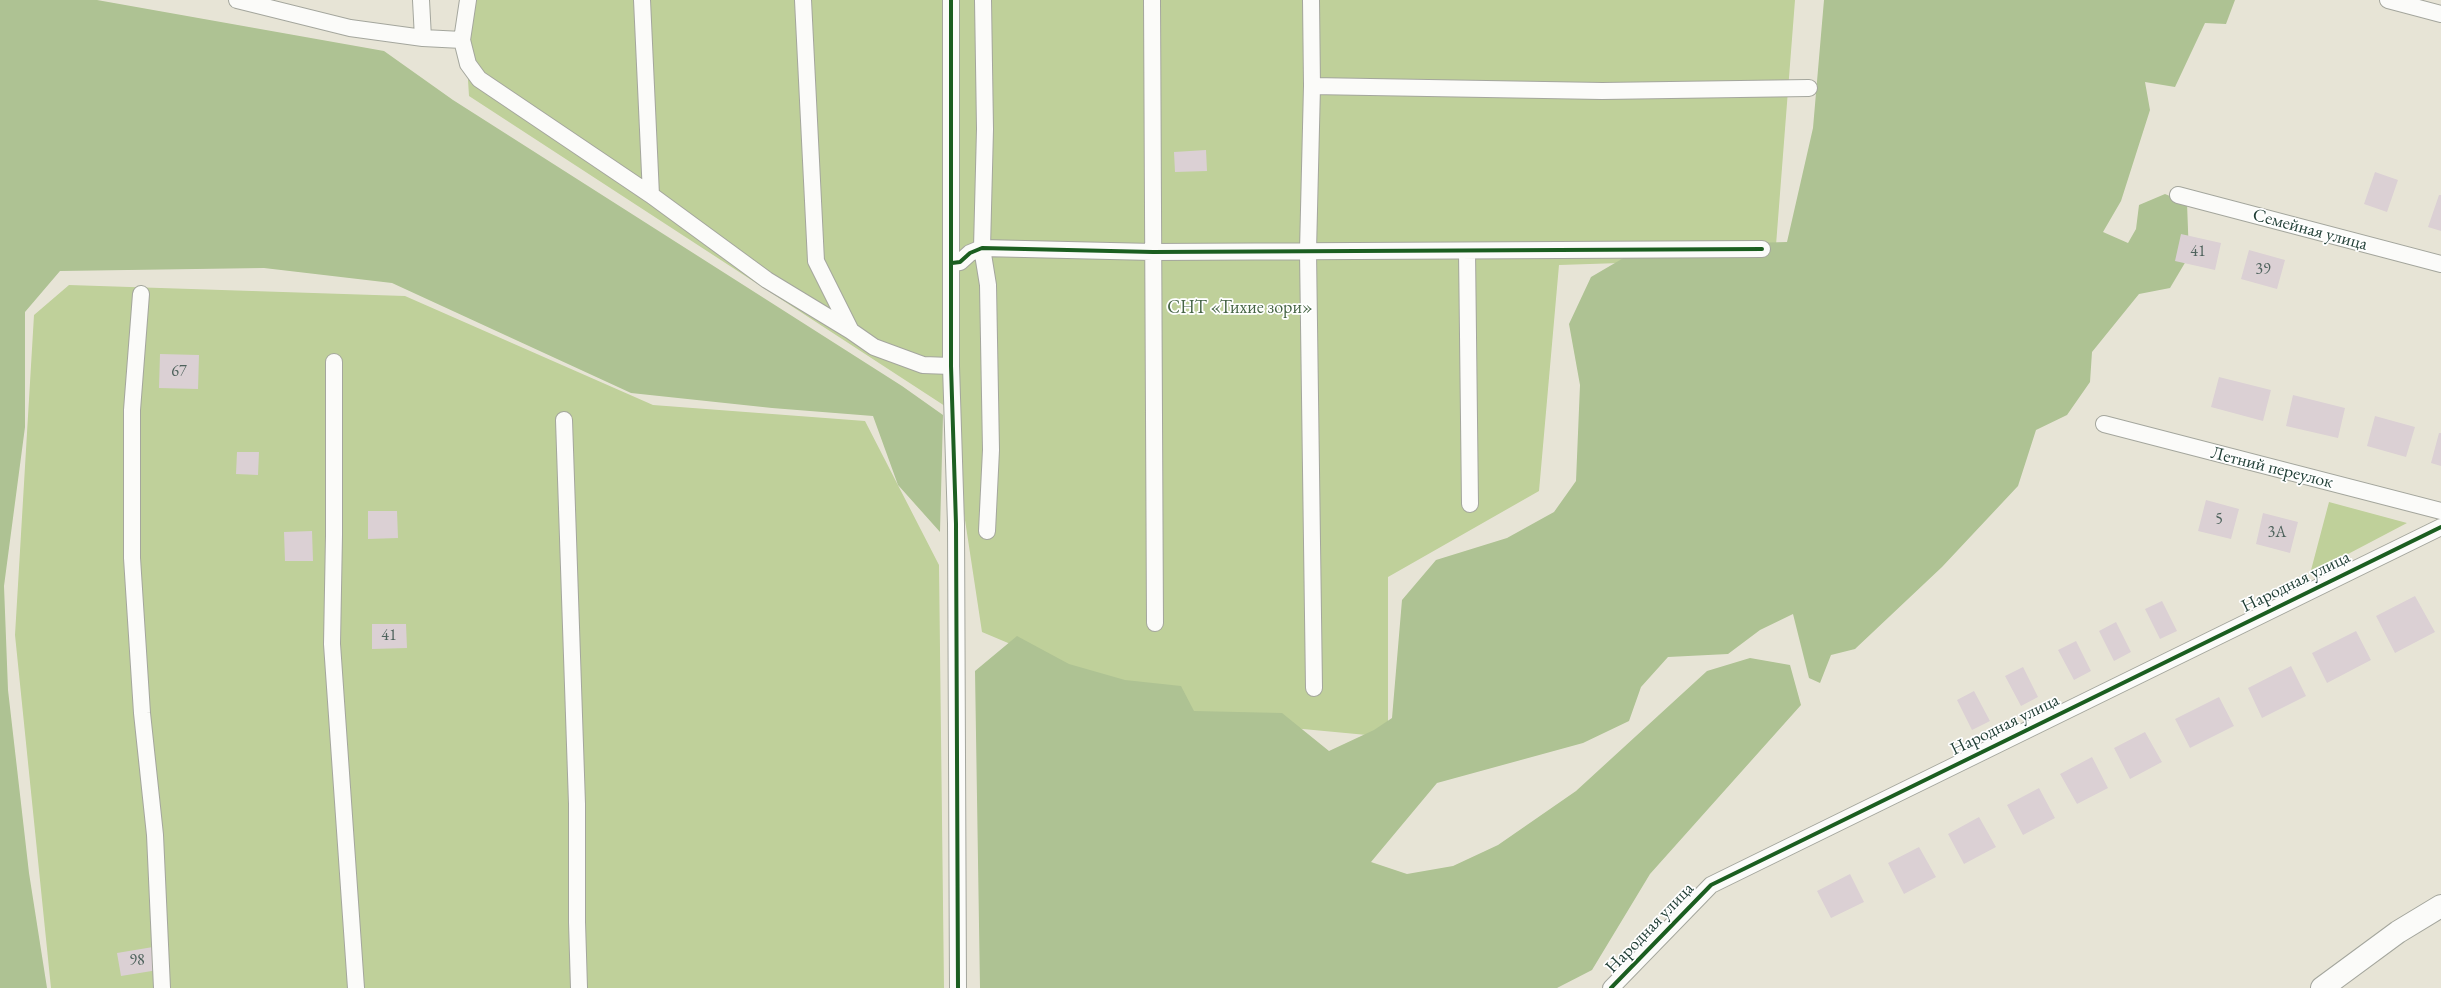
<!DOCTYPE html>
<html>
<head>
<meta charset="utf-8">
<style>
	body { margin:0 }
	canvas { display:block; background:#e7e4d6 }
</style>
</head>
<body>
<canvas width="2441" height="988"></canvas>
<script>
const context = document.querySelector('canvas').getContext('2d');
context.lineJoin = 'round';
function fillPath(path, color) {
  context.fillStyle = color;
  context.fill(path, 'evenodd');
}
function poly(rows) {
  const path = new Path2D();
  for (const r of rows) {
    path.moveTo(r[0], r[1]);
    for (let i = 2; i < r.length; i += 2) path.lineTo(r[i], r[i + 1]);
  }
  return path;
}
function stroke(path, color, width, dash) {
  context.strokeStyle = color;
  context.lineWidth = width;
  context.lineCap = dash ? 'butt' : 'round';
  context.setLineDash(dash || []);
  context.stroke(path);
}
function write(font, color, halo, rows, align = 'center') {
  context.font = font + ' "EB Garamond",serif';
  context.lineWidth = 3.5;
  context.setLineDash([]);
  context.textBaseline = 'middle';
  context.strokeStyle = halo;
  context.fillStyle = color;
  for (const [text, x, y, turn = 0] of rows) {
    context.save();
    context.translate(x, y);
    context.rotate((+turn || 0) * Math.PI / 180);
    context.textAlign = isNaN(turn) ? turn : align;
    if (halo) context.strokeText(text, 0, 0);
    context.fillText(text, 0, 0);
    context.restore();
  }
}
fillPath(poly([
	[463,0,1795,0,1775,258,1559,265,1539,491,1388,577,1388,737,1186,718,982,632,948,408,469,96],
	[69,285,405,296,653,405,865,421,939,565,944,988,51,988,15,635,34,315],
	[2329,502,2407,523,2310,574]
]), '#bfd09a');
fillPath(poly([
	[0,0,97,0,384,51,453,100,902,386,943,415,940,532,898,485,873,416,772,408,631,393,392,283,264,268,60,271,25,312,25,427,4,586,8,690,29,873,47,988,0,988],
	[1824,0,2235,0,2226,24,2205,23,2175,87,2145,82,2150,110,2121,201,2103,232,2128,243,2136,229,2139,205,2165,194,2187,203,2189,256,2170,288,2139,294,2092,352,2090,382,2067,415,2036,430,2018,486,1942,567,1855,649,1831,655,1820,683,1809,678,1793,614,1760,630,1728,654,1668,657,1641,687,1629,721,1583,743,1437,783,1371,862,1407,874,1453,866,1498,845,1576,791,1707,671,1750,658,1790,665,1801,705,1650,874,1592,970,1557,988,980,988,975,671,1017,636,1069,664,1125,680,1181,686,1194,711,1282,713,1329,751,1374,730,1392,718,1402,600,1436,560,1507,538,1554,512,1576,481,1580,385,1569,324,1591,277,1644,246,1787,242,1813,128]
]), '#aec293');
fillPath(poly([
	[1206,150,1207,171,1175,172,1174,152],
	[2375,172,2398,180,2387,212,2364,204],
	[2439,195,2441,195,2441,231,2428,227],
	[2181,234,2221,243,2215,270,2175,261],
	[2249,250,2285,260,2277,289,2241,279],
	[160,354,199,355,198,389,159,388],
	[2219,377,2271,390,2263,421,2211,407],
	[2293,395,2345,408,2338,438,2286,426],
	[2375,416,2415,427,2406,457,2367,446],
	[2439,433,2441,433,2441,466,2431,463],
	[237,452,259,452,258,475,236,474],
	[2206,500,2239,509,2231,539,2198,531],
	[368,511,397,511,398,538,368,539],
	[2263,513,2298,522,2290,553,2256,544],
	[312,531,313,561,285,561,284,532],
	[2415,596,2435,632,2395,653,2376,616],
	[2162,601,2177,631,2160,639,2145,609],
	[2116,622,2131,652,2114,661,2099,631],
	[372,624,406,624,407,648,372,649],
	[2356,631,2371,660,2327,683,2312,653],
	[2076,641,2091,671,2074,680,2058,650],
	[2291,666,2306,696,2262,718,2248,688],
	[2023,667,2038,697,2021,706,2005,676],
	[1974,691,1990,721,1972,730,1957,700],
	[2219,697,2234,726,2190,748,2175,719],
	[2145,732,2162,762,2130,779,2114,748],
	[2092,757,2108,788,2077,804,2060,774],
	[2039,788,2055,818,2023,835,2007,805],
	[1979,817,1996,847,1964,864,1948,834],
	[1919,847,1936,877,1904,894,1888,863],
	[1850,874,1864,902,1831,918,1817,891],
	[153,947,158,970,121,976,117,953]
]), '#dbd0d4');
const minor = poly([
	[237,0,350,28,423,38,462,40,468,0],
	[421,0,423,38],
	[642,0,651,195],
	[803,0,816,261,851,331,874,347,923,365,951,366],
	[951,0,951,366,956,524,958,988],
	[983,0,985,129,982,248,988,285,991,450,987,531],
	[1152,0,1155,623],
	[1311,0,1312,86,1308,251,1314,688],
	[2388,0,2441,14],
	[462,40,468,64,479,79,651,195,767,280,851,331],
	[1312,86,1602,91,1809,88],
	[2178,195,2441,264],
	[1467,251,1470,504],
	[952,263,960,262,970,253,982,248,1153,252,1762,249],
	[141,294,132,410,132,558,142,713,155,835,162,988],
	[334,362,334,535,332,644,356,988],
	[564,420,577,804,577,922,579,988],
	[2104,424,2441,511],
	[1611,988,1711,885,2441,527]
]);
const secondary = poly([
	[2322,988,2398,932,2441,906]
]);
stroke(minor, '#a4a69d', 18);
stroke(secondary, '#a4a69d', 24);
stroke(minor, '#fbfbf9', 16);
stroke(secondary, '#fbfbf9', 22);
stroke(poly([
	[951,0,951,366,956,524,958,988],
	[952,263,960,262,970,253,982,248,1153,252,1762,249],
	[1611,988,1711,885,2441,527]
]), '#1b5e20', 4);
write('16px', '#4e625c', null, [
	["41",2198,252],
	["39",2263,270],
	["67",179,372],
	["5",2219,520],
	["3А",2277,533],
	["41",389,636],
	["98",137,961]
]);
write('18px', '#1f3d34', '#fff', [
	["Семейная улица",2310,230,15],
	["Летний переулок",2272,468,14],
	["Народная улица",2296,582,-26],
	["Народная улица",2005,725,-26],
	["Народная улица",1650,928,-46]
]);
write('18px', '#456444', '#fff', [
	["СНТ «Тихие зори»",1240,308]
]);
</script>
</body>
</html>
